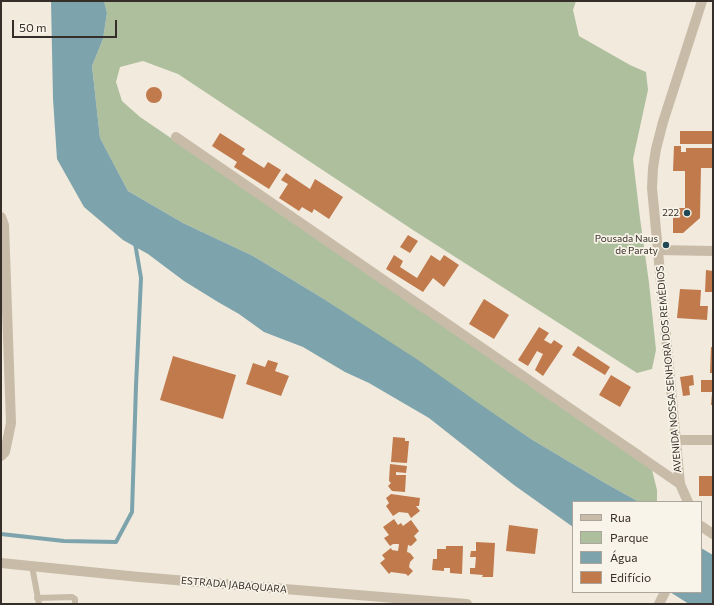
<!DOCTYPE html>
<html>
<head>
<meta charset="utf-8">
<style>
	body { margin:0 }
	#map { position:relative; width:714px; height:605px; overflow:hidden; background:#f1eadd; font-family:Commissioner,sans-serif }
	canvas { display:block }
	.frame { position:absolute; inset:0; border:2px solid #362f29; pointer-events:none }
	.legend { position:absolute; left:572px; top:501px; width:130px; height:92px; box-sizing:border-box; background:#f9f4e9; border:1px solid #aba59c; margin:0; padding:5px 7px; list-style:none; font-size:12px; color:#362f29 }
	.legend li { display:flex; align-items:center; gap:8px; height:20px }
	.legend b { width:20px; border:1px solid #aba59c }
	.scale { position:absolute; left:12px; top:20px; width:105px; height:18px; box-sizing:border-box; border:2px solid #362f29; border-top:0; padding-left:5px; font-size:12px; line-height:14px; white-space:nowrap; color:#362f29; -webkit-text-stroke:3px #f9f4e9; paint-order:stroke }
</style>
</head>
<body>
<div id="map">
<canvas width="714" height="605"></canvas>
<div class="frame"></div>
<ul class="legend">
<li><b style="height:5px;background:#c8bca9"></b>Rua</li>
<li><b style="height:11px;background:#aebf9d"></b>Parque</li>
<li><b style="height:11px;background:#7da3ac"></b>Água</li>
<li><b style="height:11px;background:#c07a4c"></b>Edifício</li>
</ul>
<div class="scale">50 m</div>
</div>
<script>
const context = document.querySelector('canvas').getContext('2d');
context.lineJoin = 'round';
function fillPath(path, color) {
  context.fillStyle = color;
  context.fill(path, 'evenodd');
}
function poly(rows) {
  const path = new Path2D();
  for (const r of rows) {
    if (r.length === 3) {
      path.moveTo(r[0] + r[2], r[1]);
      path.arc(r[0], r[1], r[2], 0, 2 * Math.PI);
      continue;
    }
    path.moveTo(r[0], r[1]);
    for (let i = 2; i < r.length; i += 2) path.lineTo(r[i], r[i + 1]);
  }
  return path;
}
function stroke(path, color, width, dash) {
  context.strokeStyle = color;
  context.lineWidth = width;
  context.lineCap = dash ? 'butt' : 'round';
  context.setLineDash(dash || []);
  context.stroke(path);
}
function write(font, color, halo, rows, align = 'center') {
  context.font = font + ' Commissioner,sans-serif';
  context.lineWidth = 3.5;
  context.setLineDash([]);
  context.textBaseline = 'middle';
  context.strokeStyle = halo;
  context.fillStyle = color;
  for (const [text, x, y, turn = 0] of rows) {
    context.save();
    context.translate(x, y);
    context.rotate((+turn || 0) * Math.PI / 180);
    context.textAlign = isNaN(turn) ? turn : align;
    if (halo) context.strokeText(text, 0, 0);
    context.fillText(text, 0, 0);
    context.restore();
  }
}
fillPath(poly([
	[104,1,576,1,573,10,579,36,630,65,646,72,648,90,633,159,640,218,649,283,656,350,652,369,637,373,413,230,306,159,178,74,143,61,120,67,116,82,122,101,140,117,321,240,641,451,651,466,657,490,657,502,639,502,605,483,531,439,319,296,253,256,183,223,128,191,100,138,92,66,103,39,107,13]
]), '#aebf9d');
fillPath(poly([
	[51,1,104,1,107,13,103,39,92,66,100,138,128,191,183,223,253,256,319,296,418,360,477,402,531,439,605,483,639,502,573,502,573,527,514,485,429,418,369,383,345,372,303,347,264,332,239,314,218,302,184,281,148,254,123,240,84,207,57,159,53,99],
	[701,548,713,555,713,604,689,604,670,592,701,592]
]), '#7da3ac');
stroke(poly([
	[1,534,64,541,116,542,132,512,136,386,141,278,135,243]
]), '#7da3ac', 4);
fillPath(poly([
	[154,95,8],
	[680,131,713,131,713,144,680,144],
	[220,133,245,149,242,154,264,168,268,162,281,170,269,189,234,167,237,162,212,146],
	[674,146,681,146,681,152,686,152,686,148,713,148,713,168,701,168,700,218,683,233,673,233,673,208,685,208,685,171,673,171],
	[286,173,310,189,315,179,343,197,329,219,314,209,312,213,302,207,299,211,279,198,288,184,281,180],
	[408,235,418,241,410,253,400,247],
	[394,255,403,261,400,267,417,278,431,255,440,261,444,255,459,265,444,287,433,278,423,292,386,269],
	[706,270,713,271,713,292,705,292],
	[680,289,701,290,700,306,708,306,707,320,677,318],
	[484,299,509,315,494,339,469,324],
	[539,327,549,333,544,340,551,344,554,340,563,346,543,376,535,370,543,354,537,351,528,366,518,360],
	[578,346,610,367,605,375,572,355],
	[711,347,713,347,713,373,710,373],
	[173,356,236,375,223,419,160,400],
	[268,360,278,363,275,371,289,376,281,396,246,384,253,363,265,367],
	[611,375,631,387,620,407,599,395],
	[693,375,694,385,689,386,690,395,683,396,680,377],
	[701,380,713,380,713,392,701,392],
	[712,394,713,394,713,405,711,405],
	[393,437,405,438,405,441,409,441,407,463,391,462],
	[390,464,407,466,406,473,396,472,396,475,406,475,405,492,392,491,388,486,391,483,389,481],
	[699,476,713,476,713,496,699,496],
	[391,494,420,498,419,506,416,506,420,511,411,518,408,513,399,512,393,516,386,506,389,503,386,498],
	[394,519,398,525,401,523,403,526,411,520,419,531,414,536,417,540,411,546,408,545,407,552,410,553,414,558,410,562,409,567,413,571,408,576,406,574,391,572,389,574,380,563,385,559,382,555,391,548,392,550,398,551,399,544,393,544,390,546,384,538,389,535,383,527],
	[509,525,538,529,535,554,506,551],
	[476,542,495,543,493,577,482,577,483,575,470,574,470,568,475,568,476,557,470,557,471,551,476,551],
	[446,546,463,546,462,574,450,573,450,568,444,568,444,571,432,570,433,559,437,559,437,549,446,549]
]), '#c07a4c');
stroke(poly([
	[32,566,39,604],
	[37,598,72,597,75,599,75,604]
]), '#c8bca9', 6);
stroke(poly([
	[176,137,680,484],
	[1,217,4,225,11,423,5,452,1,456],
	[657,250,713,251],
	[676,440,713,440]
]), '#c8bca9', 10);
stroke(poly([
	[688,502,680,484,652,188,653,168,656,149,663,122,702,1],
	[701,526,713,534],
	[1,563,139,577,467,604],
	[659,604,665,592]
]), '#c8bca9', 10);
for (const [x, y, r, color] of [
	[687,213,4,"#204955"],
	[666,245,4,"#204955"]
]) {
  const dot = new Path2D();
  dot.arc(x, y, r, 0, 2 * Math.PI);
  context.fillStyle = color;
  context.fill(dot);
  stroke(dot, '#f9f4e9', 1.5);
}
write('10px', '#362f29', '#f9f4e9', [
	["222",679,213],
	["Pousada Naus",658,239],
	["de Paraty",658,251]
], 'right');
write('10px', '#362f29', '#f9f4e9', [
	["AVENIDA NOSSA SENHORA DOS REMÉDIOS",669,369,-95],
	["ESTRADA JABAQUARA",234,585,5]
]);
</script>
</body>
</html>
